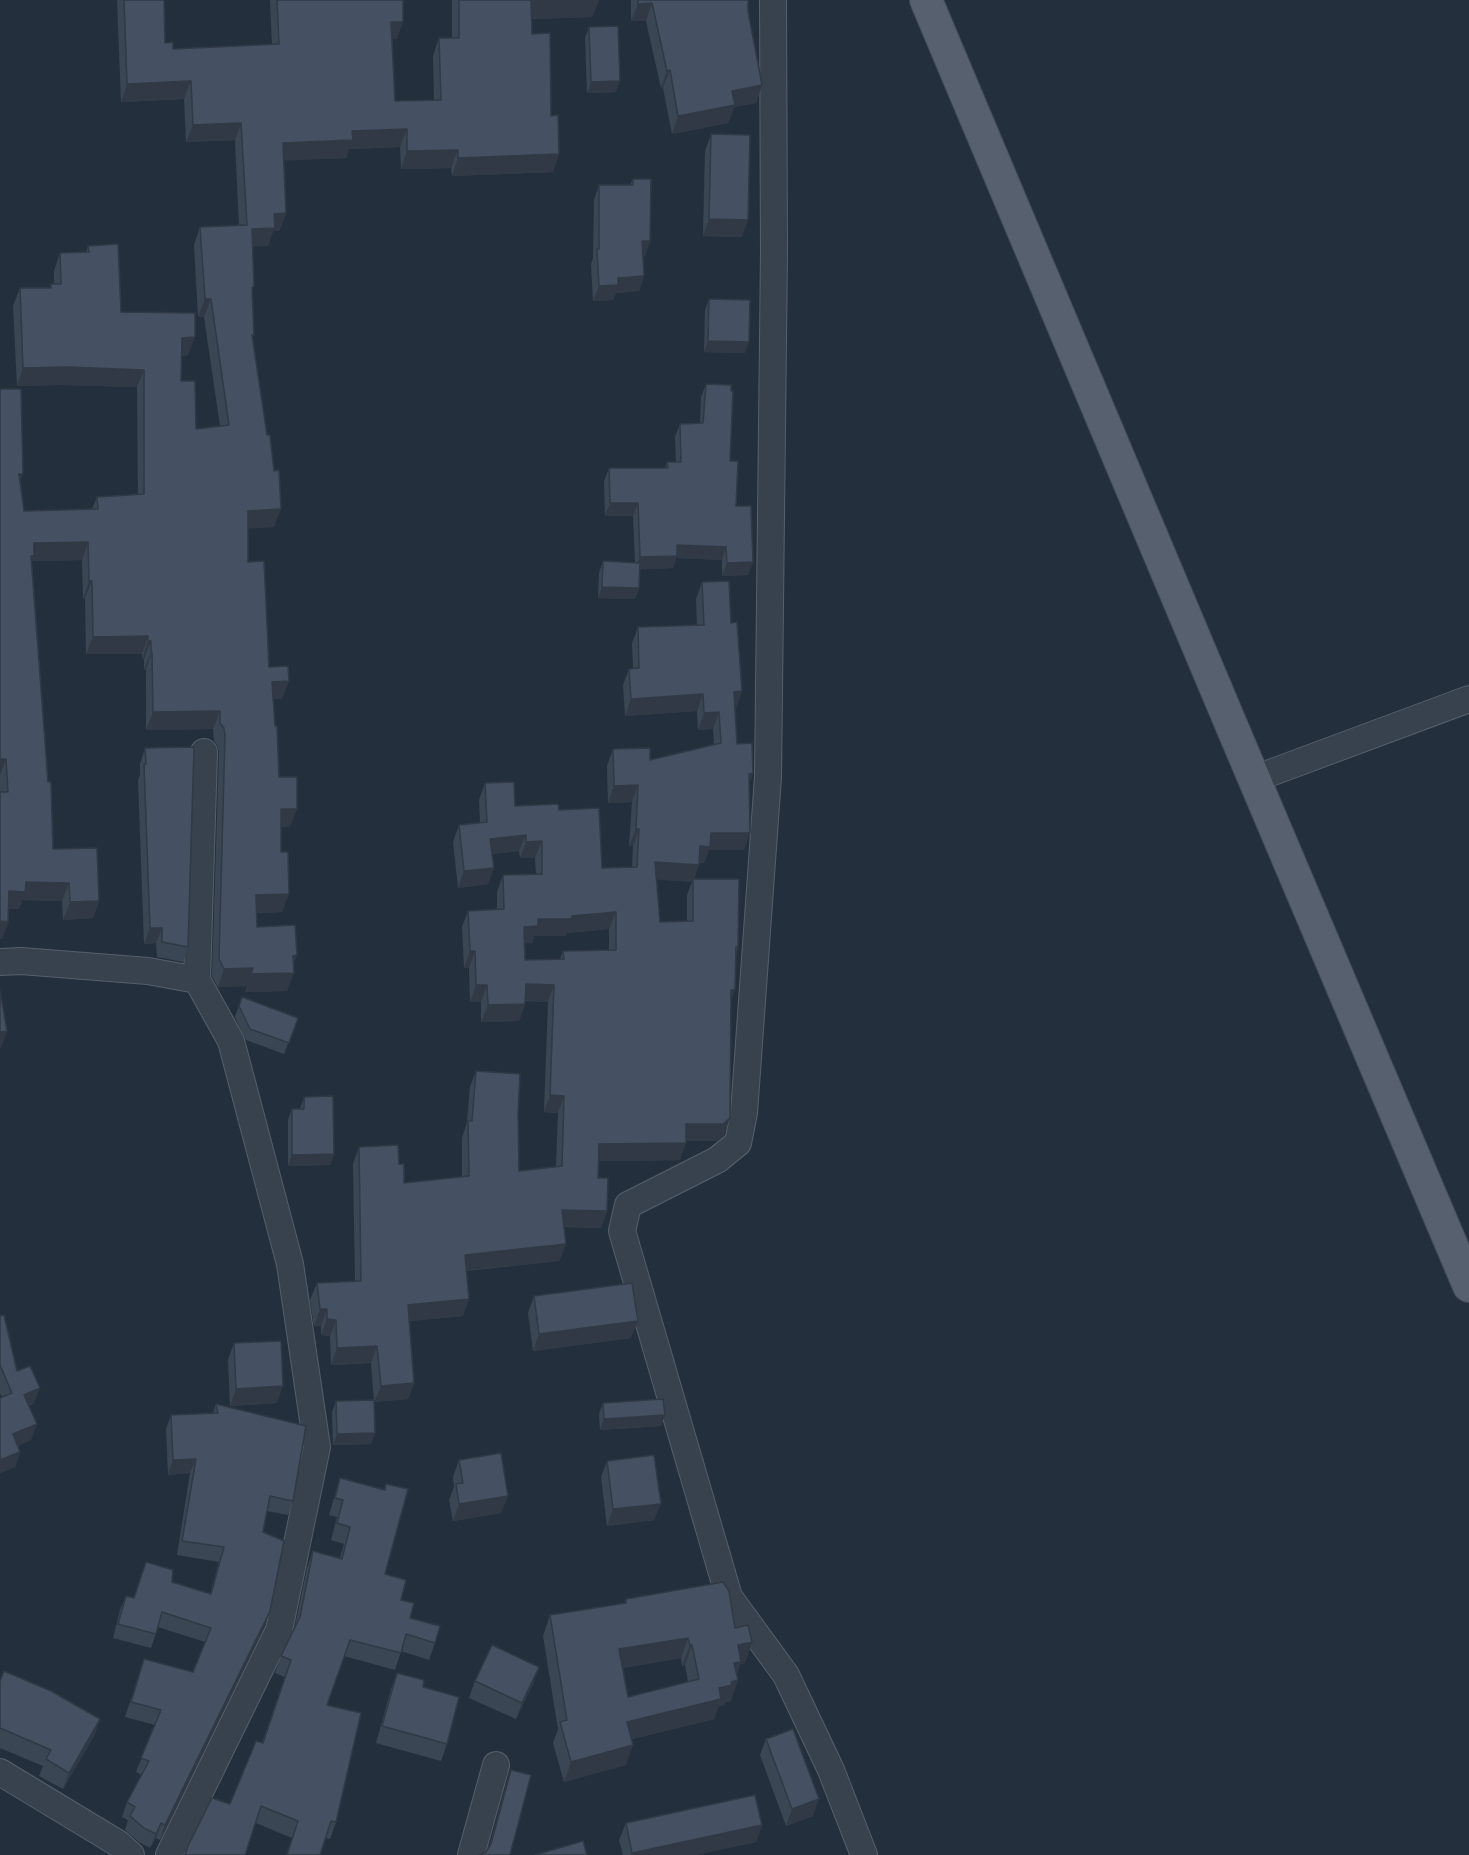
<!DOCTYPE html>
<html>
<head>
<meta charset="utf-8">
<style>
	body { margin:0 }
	canvas { display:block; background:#242f3e }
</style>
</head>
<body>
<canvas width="1469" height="1855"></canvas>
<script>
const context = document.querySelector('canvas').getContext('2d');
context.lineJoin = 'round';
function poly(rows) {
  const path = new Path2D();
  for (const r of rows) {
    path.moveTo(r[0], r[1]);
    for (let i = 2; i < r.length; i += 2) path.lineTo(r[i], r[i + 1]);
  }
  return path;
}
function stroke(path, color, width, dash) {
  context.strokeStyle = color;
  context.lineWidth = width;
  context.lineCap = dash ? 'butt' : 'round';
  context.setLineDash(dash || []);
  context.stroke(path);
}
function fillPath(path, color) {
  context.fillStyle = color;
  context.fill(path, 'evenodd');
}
const minor = poly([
	[773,0,774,252,768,777,744,1113,738,1143,717,1160,628,1205,622,1231,729,1597,786,1675,831,1770,864,1855],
	[1254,779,1469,699],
	[0,962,21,961,148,971,197,980],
	[0,1772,119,1844,131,1855],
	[169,1855,279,1630,317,1447,290,1264,231,1041,197,980,204,752],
	[471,1855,496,1765]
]);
const major = poly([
	[926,0,1230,722,1469,1286]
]);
stroke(minor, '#565f6c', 28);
stroke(major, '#414a57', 34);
stroke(minor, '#38414e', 26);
stroke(major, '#56606e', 32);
fillPath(poly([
	[117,0,164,0,165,43,173,49,272,45,270,0,403,0,397,39,392,39,395,101,434,100,433,56,439,38,452,38,452,0,599,0,592,17,532,19,532,34,551,116,553,172,452,176,451,168,401,169,400,147,349,149,346,158,284,160,286,213,279,231,273,231,268,246,252,246,254,286,252,292,253,339,274,527,248,528,248,562,269,667,282,699,273,699,275,726,279,777,290,827,281,827,282,912,257,913,257,927,297,955,293,964,287,991,245,992,247,986,218,987,212,976,219,752,217,745,214,741,213,729,146,730,146,670,144,670,144,659,142,659,142,654,86,654,85,598,83,599,82,560,32,561,32,563,53,849,99,901,93,918,63,920,62,901,22,900,19,909,8,909,8,922,2,939,0,785,0,389,20,483,24,511,92,509,97,497,138,495,137,387,60,385,17,386,13,306,20,288,50,288,51,284,54,284,54,271,60,253,86,252,88,246,121,312,188,355,182,356,181,381,196,429,220,426,204,317,198,317,194,245,200,227,239,226,235,140,186,142,184,99,121,102],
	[631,0,748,0,748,11,762,85,756,103,734,107,728,123,672,134,663,88,661,88,646,21,631,21],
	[589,27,616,92,587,93,585,38],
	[711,134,742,237,703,236,705,151],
	[633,179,650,241,645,256,643,256,644,276,639,291,616,293,613,300,593,301,591,264,593,258,594,200,599,185,630,185],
	[709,299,745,353,704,352,705,310],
	[706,384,730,461,736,506,753,562,748,575,722,576,722,560,676,558,673,568,640,569,635,599,598,598,599,573,603,561,635,563,633,516,605,516,604,481,609,468,665,468,667,462,676,462,675,437,680,424,700,424,701,397],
	[702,582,731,623,742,691,736,708,735,708,737,744,753,773,749,784,744,850,709,850,704,863,699,863,694,879,738,947,736,955,731,1001,724,1135,717,1141,686,1141,680,1160,599,1161,598,1178,607,1211,601,1228,564,1227,566,1244,559,1261,466,1271,463,1316,409,1321,414,1383,408,1399,374,1402,371,1363,331,1365,330,1336,321,1335,321,1326,314,1326,310,1300,317,1283,355,1281,353,1164,359,1147,399,1164,404,1183,462,1177,462,1138,467,1122,470,1087,476,1071,518,1112,519,1171,556,1167,558,1113,544,1112,548,1002,525,1001,525,1004,519,1021,481,1022,481,1002,470,1002,469,968,464,968,462,927,468,911,497,909,497,892,503,875,536,874,535,858,520,858,519,851,492,854,488,884,458,888,453,842,459,825,480,822,479,800,485,783,515,806,559,810,602,868,632,867,633,846,629,846,632,802,608,803,607,766,613,749,650,760,714,744,713,729,698,730,697,711,625,716,623,685,629,669,633,668,632,643,638,627,697,625,696,599],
	[657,879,692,882,687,895,687,921,660,922],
	[609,929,609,950,563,951,560,959,525,960,525,943,532,943,534,936,566,936,567,933],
	[145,748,188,947,183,962,157,957,156,943,144,944,138,780,140,775,140,764],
	[242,997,298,1018,284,1054,246,1040,235,1017],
	[304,1097,334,1154,330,1165,288,1166,288,1120,292,1109,300,1109],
	[534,1296,631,1338,533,1351,528,1313],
	[0,1316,17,1371,34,1403,29,1406,31,1440,18,1445,20,1452,15,1467,0,1473,0,1398,2,1397,0,1393],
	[234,1343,277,1403,230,1406,228,1360],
	[336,1401,375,1433,371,1444,333,1445,332,1412],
	[603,1403,665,1415,661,1426,600,1430,599,1414],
	[216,1404,293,1501,288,1515,267,1511,263,1532,265,1625,160,1840,156,1838,150,1848,139,1842,125,1830,128,1820,122,1817,127,1802,142,1775,136,1772,155,1725,125,1717,144,1659,193,1672,205,1642,158,1627,151,1648,113,1638,120,1610,126,1596,134,1598,172,1582,210,1594,219,1562,177,1555,190,1473,168,1475,166,1429,171,1415,213,1413],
	[459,1460,501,1513,453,1521,449,1500,454,1487,453,1477],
	[607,1461,654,1520,607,1526,601,1477],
	[340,1478,384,1490,386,1484,385,1574,401,1600,410,1618,435,1643,429,1660,401,1651,395,1670,344,1656,327,1705,336,1822,330,1839,326,1838,320,1855,286,1855,292,1838,256,1823,230,1804,262,1743,285,1677,275,1673,281,1656,295,1626,307,1568,313,1551,340,1558,344,1544,331,1540,337,1517,329,1515],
	[626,1599,735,1628,745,1663,740,1664,737,1674,731,1701,726,1702,724,1705,718,1707,714,1719,632,1739,626,1765,564,1782,553,1743,558,1729,543,1636,550,1615,624,1604],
	[681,1658,682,1666,685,1665,688,1682,628,1697,623,1668],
	[539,1667,533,1684,516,1719,469,1698,475,1681],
	[397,1673,423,1687,447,1744,441,1761,376,1743,391,1689],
	[0,1681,100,1719,94,1736,63,1789,39,1776,43,1766,0,1748],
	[766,1739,813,1816,786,1826,760,1755],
	[511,1770,510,1855,486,1852,489,1848,506,1785],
	[626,1823,762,1825,756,1842,695,1855,623,1855,619,1840]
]), '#3b4654');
fillPath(poly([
	[574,0,599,0,592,17,525,19,531,1],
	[652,3,646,21,631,21,638,4],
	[391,22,403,22,397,39,385,40],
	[670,70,663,88,661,88,667,71],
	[191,81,184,99,121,102,127,84],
	[620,81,616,92,587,93,591,82],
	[762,85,756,103,734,107,728,123,672,134,678,116,732,91],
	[241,123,235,140,186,142,193,125],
	[407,129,400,147,349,149,346,158,276,161,283,143,352,131],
	[458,150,451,168,401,169,407,151],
	[559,154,553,172,452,176,458,158],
	[286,213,279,231,273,231,268,246,245,247,252,229,274,214],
	[709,219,748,220,742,237,703,236],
	[642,241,650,241,645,256,637,255],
	[644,276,639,291,616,293,613,300,593,301,599,286,618,278],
	[205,299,211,299,204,317,198,317],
	[195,337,188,355,176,356,182,338],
	[708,341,749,342,745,353,704,352],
	[67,367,144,370,137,387,60,385,17,386,23,368],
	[19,474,23,474,17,492],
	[610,503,638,503,633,516,605,516],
	[281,509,274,527,241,529,248,511],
	[88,542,82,560,32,561,28,574,34,543],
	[677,545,726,547,722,560,676,558,673,568,635,570,640,557],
	[753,562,748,575,722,576,727,563],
	[89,581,92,581,85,598,83,599],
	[602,587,639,588,635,599,598,598],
	[148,636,142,654,86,654,93,637],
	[148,641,151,641,144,659,142,659],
	[151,652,152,652,146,670,144,670],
	[289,681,282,699,266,700,272,682],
	[742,691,736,708,728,709,734,692],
	[703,694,697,711,625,716,631,699],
	[220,711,213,729,146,730,153,712],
	[719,712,713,729,698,730,704,713],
	[0,759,6,759,0,775],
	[753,773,747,790,749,774],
	[638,785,632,802,608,803,614,786],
	[281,809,297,809,290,827,275,826],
	[636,829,639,829,633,846,629,846],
	[711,833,750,833,744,850,709,850,704,863,694,863,700,846],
	[526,835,519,851,484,855,490,839],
	[542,841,535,858,520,858,526,842],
	[655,862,699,865,692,882,649,879],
	[494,868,488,884,458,888,464,871],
	[26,882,69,883,62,901,22,900,19,909,3,909,9,891],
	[289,894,282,912,250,913,256,895],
	[99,901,93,918,63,920,70,902],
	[616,912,609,929,567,933,566,936,534,936,532,943,518,944,524,927,538,919],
	[0,921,8,922,2,939,0,939],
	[150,928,162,928,156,943,144,944],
	[470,951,475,951,469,968,464,968],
	[297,955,290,973,294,973,287,991,245,992,247,986,218,987,224,969],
	[526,984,554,985,548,1002,520,1000],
	[476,985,487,985,481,1002,470,1002],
	[731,990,735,990,729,1007],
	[525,1004,519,1021,481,1022,488,1005],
	[7,1031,1,1048,0,1048,0,1032],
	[550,1095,564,1096,558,1113,544,1112],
	[730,1118,724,1135,717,1141,680,1141,686,1124],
	[686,1143,680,1160,593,1161,599,1144],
	[334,1154,330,1165,288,1166,292,1155],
	[562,1210,607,1211,601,1228,556,1226],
	[566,1244,559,1261,459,1271,465,1255],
	[469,1299,463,1316,401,1322,408,1305],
	[320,1309,327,1309,321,1326,314,1326],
	[327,1319,336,1320,330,1336,321,1335],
	[638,1321,631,1338,533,1351,539,1334],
	[377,1346,371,1363,331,1365,337,1348],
	[414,1383,408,1399,374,1402,381,1386],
	[283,1386,277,1403,230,1406,236,1389],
	[40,1388,34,1403,18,1410,24,1395],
	[665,1415,661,1426,600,1430,604,1419],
	[37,1424,31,1440,8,1450,13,1434],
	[375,1433,371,1444,333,1445,337,1434],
	[20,1452,15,1467,0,1473,0,1460],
	[196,1459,190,1473,168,1475,173,1460],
	[508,1496,501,1513,453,1521,459,1504],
	[661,1504,654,1520,607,1526,613,1509],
	[270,1611,265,1625,160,1840,165,1825],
	[688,1638,681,1658,612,1670,619,1649],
	[752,1642,745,1663,740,1664,734,1681,738,1680,731,1701,726,1702,724,1705,718,1707,714,1719,619,1742,627,1722,719,1688,738,1645],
	[690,1645,692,1645,685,1665,682,1666],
	[539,1667,533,1684,516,1719,522,1703],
	[100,1719,94,1736,63,1789,69,1773],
	[633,1745,626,1765,564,1782,571,1762],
	[819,1799,813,1816,786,1826,792,1809],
	[161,1823,156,1838,150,1848,156,1834],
	[762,1825,756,1842,695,1855,631,1855,632,1853]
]), '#303945');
const building = poly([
	[124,0,164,0,165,43,173,42,173,49,279,44,277,0,403,0,403,22,391,22,395,101,441,100,439,38,459,38,459,0,574,0,531,1,532,34,550,33,551,116,558,115,559,154,458,158,458,150,407,151,407,129,352,131,353,140,283,143,286,213,274,214,275,228,252,229,254,286,252,288,254,335,252,335,267,435,270,435,274,471,279,470,281,509,248,511,248,562,264,561,269,667,288,666,289,681,272,682,275,726,277,726,279,777,297,777,297,809,281,809,281,852,288,852,289,894,256,895,257,927,295,925,297,955,293,956,294,973,251,974,253,968,224,969,219,959,225,735,224,728,220,723,220,711,153,712,152,652,151,652,151,641,148,641,148,636,93,637,92,581,89,581,88,542,34,543,34,556,31,556,48,782,51,782,53,849,97,848,99,901,70,902,69,883,26,882,25,892,9,891,8,922,0,921,0,792,8,792,6,759,0,759,0,389,21,389,23,474,19,474,24,511,98,509,97,497,144,494,144,370,67,367,23,368,20,288,51,288,51,284,61,284,60,253,89,252,88,246,118,244,121,312,195,313,195,337,182,338,181,381,195,381,196,429,229,425,211,299,205,299,200,227,247,225,241,123,193,125,191,81,127,84,124,0],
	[638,0,748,0,748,11,762,85,732,91,735,105,678,116,670,70,667,71,652,3,638,4,638,0],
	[618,26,620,81,591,82,589,27,618,26],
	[711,134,750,135,748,220,709,219,711,134],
	[633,179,651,179,650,241,642,241,644,276,618,278,618,285,599,286,597,249,599,249,599,185,633,185,633,179],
	[709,299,750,300,749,342,708,341,709,299],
	[706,384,731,385,731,391,733,391,730,461,738,461,736,506,751,506,753,562,727,563,726,547,677,545,677,556,640,557,638,503,610,503,609,468,668,468,667,462,681,462,680,424,703,423,706,384],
	[603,561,640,563,639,588,602,587,603,561],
	[729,581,731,623,737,622,742,691,734,692,737,744,752,743,753,773,749,774,750,833,711,833,710,847,700,846,699,865,655,862,660,922,693,921,693,879,739,879,738,947,736,947,735,990,731,990,730,1118,723,1124,686,1124,686,1143,599,1144,598,1178,608,1178,607,1211,562,1210,566,1244,465,1255,469,1299,408,1305,414,1383,381,1386,377,1346,337,1348,336,1320,327,1319,327,1309,320,1309,317,1283,361,1281,359,1147,398,1145,399,1164,404,1164,404,1183,469,1176,468,1121,472,1121,476,1071,520,1074,518,1112,519,1171,562,1166,564,1096,550,1095,554,985,526,984,525,1004,488,1005,487,985,476,985,475,951,470,951,468,911,504,909,503,875,542,874,542,841,526,842,526,835,490,839,494,868,464,871,459,825,487,822,485,783,514,782,515,806,558,804,559,810,599,808,602,868,637,867,639,829,636,829,638,785,614,786,613,749,650,748,650,760,721,743,719,712,704,713,703,694,631,699,629,669,639,668,638,627,704,625,702,582,729,581],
	[616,912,616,950,563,951,564,959,525,960,524,927,538,926,538,919,572,919,572,916,616,912],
	[194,747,188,947,162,942,162,928,150,928,144,764,146,764,145,748,194,747],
	[0,991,7,1031,0,1032,0,991],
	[242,997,298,1018,289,1043,250,1029,239,1006,242,997],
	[333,1096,334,1154,292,1155,292,1109,304,1109,304,1097,333,1096],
	[632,1283,638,1321,539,1334,534,1296,632,1283],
	[4,1315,17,1371,30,1366,40,1388,24,1395,37,1424,13,1434,20,1452,0,1460,0,1398,12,1393,0,1365,0,1316,4,1315],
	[281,1341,283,1386,236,1389,234,1343,281,1341],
	[663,1399,665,1415,604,1419,603,1403,663,1399],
	[374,1400,375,1433,337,1434,336,1401,374,1400],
	[216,1404,306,1426,293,1501,270,1496,263,1532,284,1541,270,1611,165,1825,161,1823,156,1834,144,1828,130,1816,135,1807,127,1802,149,1761,141,1758,161,1710,131,1702,144,1659,193,1672,211,1628,162,1612,156,1634,118,1624,126,1596,134,1598,146,1562,173,1570,172,1582,211,1594,224,1547,182,1541,196,1459,173,1460,171,1415,218,1413,216,1404],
	[501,1453,508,1496,459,1504,456,1484,463,1483,459,1460,501,1453],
	[654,1455,661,1504,613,1509,607,1461,654,1455],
	[340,1478,385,1490,386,1484,408,1489,385,1574,406,1580,401,1600,414,1603,410,1618,440,1626,435,1643,406,1634,401,1653,350,1640,327,1705,361,1713,336,1822,331,1821,320,1855,287,1855,298,1821,261,1806,245,1855,185,1855,188,1846,212,1798,230,1804,256,1741,263,1743,291,1660,281,1656,300,1617,313,1551,342,1559,350,1527,337,1523,343,1500,335,1498,340,1478],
	[723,1582,729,1591,735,1628,748,1625,752,1642,738,1645,741,1662,734,1663,738,1680,731,1682,732,1685,719,1688,721,1699,627,1722,633,1745,571,1762,560,1722,567,1720,550,1615,626,1603,626,1599,723,1582],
	[688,1638,690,1645,692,1645,699,1679,628,1697,619,1649,688,1638],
	[492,1645,539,1667,522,1703,475,1681,492,1645],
	[4,1671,51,1691,100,1719,69,1773,46,1759,51,1750,0,1728,0,1681,4,1671],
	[397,1673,424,1680,423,1687,459,1697,447,1744,382,1726,397,1673],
	[793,1729,819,1799,792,1809,766,1739,793,1729],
	[511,1770,531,1775,510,1855,479,1855,486,1852,491,1844,511,1770],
	[755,1795,762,1825,632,1853,626,1823,755,1795],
	[583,1841,587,1855,535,1855,583,1841]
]);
fillPath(building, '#455162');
stroke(building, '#303945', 1.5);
</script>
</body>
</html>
